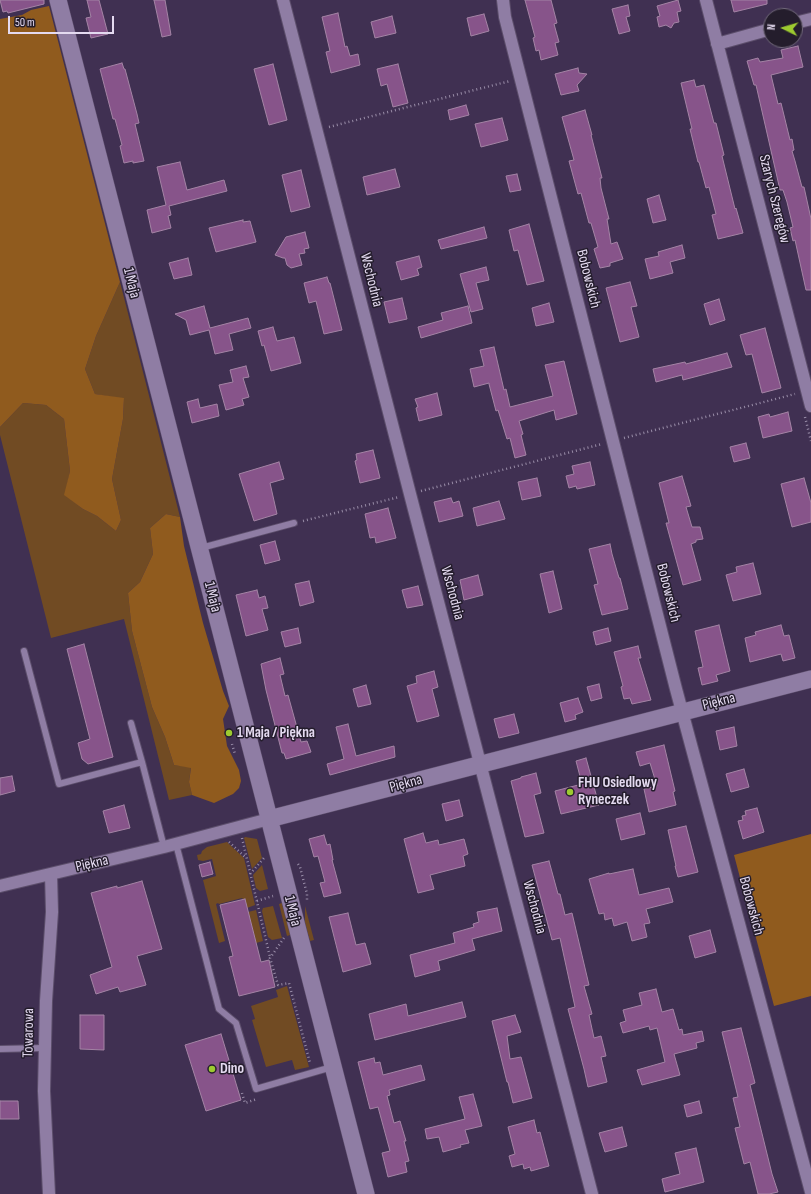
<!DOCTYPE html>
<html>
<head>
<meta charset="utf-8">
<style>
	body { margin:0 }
	#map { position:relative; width:811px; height:1194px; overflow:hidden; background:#403052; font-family:"Sofia Sans Condensed",sans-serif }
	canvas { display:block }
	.north { position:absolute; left:763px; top:8px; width:40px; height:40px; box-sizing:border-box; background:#241d2c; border:1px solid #71697a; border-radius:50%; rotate:275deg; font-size:11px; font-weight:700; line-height:16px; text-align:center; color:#e4daf0 }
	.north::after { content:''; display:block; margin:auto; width:14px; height:18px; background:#9dca30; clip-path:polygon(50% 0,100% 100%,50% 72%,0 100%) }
	.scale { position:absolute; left:8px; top:16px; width:106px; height:18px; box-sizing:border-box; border:2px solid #e4daf0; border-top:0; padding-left:5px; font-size:12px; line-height:14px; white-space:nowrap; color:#e4daf0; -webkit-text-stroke:3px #241d2c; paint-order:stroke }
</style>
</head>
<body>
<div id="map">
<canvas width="811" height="1194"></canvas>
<div class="north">N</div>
<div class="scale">50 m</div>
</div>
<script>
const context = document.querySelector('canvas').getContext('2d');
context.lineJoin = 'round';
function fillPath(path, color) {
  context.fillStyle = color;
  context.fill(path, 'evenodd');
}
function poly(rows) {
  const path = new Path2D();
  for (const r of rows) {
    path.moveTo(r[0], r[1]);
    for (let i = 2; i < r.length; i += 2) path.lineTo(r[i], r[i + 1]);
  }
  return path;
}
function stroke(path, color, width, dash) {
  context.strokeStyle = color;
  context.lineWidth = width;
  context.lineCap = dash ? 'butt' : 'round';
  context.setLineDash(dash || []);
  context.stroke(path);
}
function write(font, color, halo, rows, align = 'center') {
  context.font = font + ' "Sofia Sans Condensed",sans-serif';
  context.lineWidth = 3;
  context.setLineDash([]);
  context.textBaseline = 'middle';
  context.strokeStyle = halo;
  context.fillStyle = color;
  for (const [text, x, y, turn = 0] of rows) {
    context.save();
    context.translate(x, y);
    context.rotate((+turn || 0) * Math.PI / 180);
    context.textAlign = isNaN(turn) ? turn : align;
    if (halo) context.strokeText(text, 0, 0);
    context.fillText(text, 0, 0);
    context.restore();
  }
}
fillPath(poly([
	[120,282,180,517,166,514,150,528,153,554,140,582,128,593,132,631,152,707,165,737,174,765,191,767,189,782,192,795,169,800,124,619,51,638,0,435,0,427,23,403,46,405,64,419,70,471,65,495,83,509,97,516,116,531,121,520,112,479,123,419,124,399,95,394,85,369,96,336],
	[245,837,257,839,262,858,252,869,244,838],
	[227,842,244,858,255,905,247,908,245,899,243,899,242,898,219,904,218,903,216,904,225,941,219,943,203,880,216,876,212,859,203,861,198,860,197,855,201,854,202,851,207,847],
	[262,865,268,889,260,891,256,888,253,875],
	[282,903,290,933,290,935,287,936,279,904],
	[273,906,282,938,272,940,268,937,262,911,263,908],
	[305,906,314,940,310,941,305,923],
	[256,910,263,941,256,943,248,912],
	[287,986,309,1067,295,1070,292,1060,266,1067,252,1020,255,1019,251,1006,278,997,276,990]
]), '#714b23');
fillPath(poly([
	[49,6,120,282,96,336,85,369,95,394,124,398,123,419,112,479,121,520,116,531,97,516,83,509,64,495,70,471,64,419,46,405,23,403,0,427,0,19,22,15,31,10],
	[166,514,180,517,184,546,203,623,223,691,229,706,223,719,227,746,239,770,241,781,239,788,233,794,214,803,192,795,189,782,191,768,174,765,165,737,152,707,132,631,128,593,140,582,153,554,150,528],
	[811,834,811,996,774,1006,734,855]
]), '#905b1e');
const building = poly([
	[0,0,44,0,44,4,8,13,7,11,3,12,0,0],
	[87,0,99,0,108,34,91,38,86,18,91,17,87,0],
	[154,0,165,0,171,35,162,37,154,0],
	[525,0,551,0,557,23,554,24,559,42,555,43,558,55,541,60,539,50,536,51,533,38,535,37,525,0],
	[678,0,681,11,677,12,679,22,674,23,671,28,666,25,659,27,657,17,660,16,657,6,678,0],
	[731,0,767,0,767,4,734,12,731,0],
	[628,5,630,16,626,17,630,31,619,34,612,9,628,5],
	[338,13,345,47,347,46,350,56,358,54,360,65,331,73,326,52,330,51,322,17,338,13],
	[484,14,489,31,471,36,467,18,484,14],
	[392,16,396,33,375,38,371,22,392,16],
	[798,46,803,67,771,75,778,104,781,103,790,140,792,139,794,150,792,151,795,161,802,187,804,187,811,219,811,290,806,290,795,240,793,241,790,228,793,227,787,202,783,190,780,190,756,85,754,85,747,61,758,58,760,62,783,58,781,50,798,46],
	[122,63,124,69,125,69,137,114,139,123,135,124,144,161,133,163,133,161,124,163,120,146,122,145,115,119,113,119,100,69,122,63],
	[273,64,287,120,269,125,254,69,273,64],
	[398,64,408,103,393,107,387,84,381,86,377,69,398,64],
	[578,68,579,73,587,74,577,85,579,91,561,95,555,74,578,68],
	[694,80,696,87,704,85,714,123,716,123,724,155,722,156,735,209,736,208,743,233,718,239,712,215,716,214,709,187,706,188,699,162,698,162,690,129,692,129,681,83,694,80],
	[466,105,469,115,450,120,448,110,466,105],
	[585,110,592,135,591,135,602,178,600,178,601,188,609,219,607,219,611,244,617,242,623,259,610,263,610,266,600,268,594,249,598,247,591,223,589,223,581,193,578,194,569,161,574,160,562,117,585,110],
	[502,118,508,140,481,147,475,124,502,118],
	[180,162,187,190,224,180,227,191,169,206,171,215,168,216,171,228,152,233,147,210,166,205,157,167,180,162],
	[395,169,400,187,367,195,363,177,395,169],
	[301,170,310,207,291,212,282,175,301,170],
	[517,174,521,190,510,192,506,176,517,174],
	[659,195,666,220,653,223,647,199,659,195],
	[243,220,243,222,250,221,256,242,216,252,209,228,243,220],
	[529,224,544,281,527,285,518,250,514,251,509,230,529,224],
	[484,227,487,238,441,249,438,240,484,227],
	[305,232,309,248,304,249,305,253,299,254,302,265,291,268,287,265,285,258,283,258,275,255,286,237,305,232],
	[682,245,685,258,670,262,673,273,650,279,645,259,659,256,658,252,682,245],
	[419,256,422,267,417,269,419,275,401,280,396,262,419,256],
	[188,258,192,275,174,279,169,263,188,258],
	[486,267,489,280,476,283,483,309,471,312,460,274,486,267],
	[327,277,329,283,330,283,342,330,324,334,316,301,309,303,304,283,327,277],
	[630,282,637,306,631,307,639,337,620,342,606,288,630,282],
	[402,298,407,319,389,323,384,302,402,298],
	[719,299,725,320,710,325,704,304,719,299],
	[549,303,554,322,536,326,532,308,549,303],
	[204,306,210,328,248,318,251,328,229,334,233,350,215,354,209,330,190,335,186,320,175,314,204,306],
	[468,306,472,323,421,338,418,327,443,320,441,313,468,306],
	[273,327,277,341,294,337,301,363,271,371,264,345,262,346,258,331,273,327],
	[765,328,781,388,762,393,752,354,746,355,740,335,765,328],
	[494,347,504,390,506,389,510,407,553,396,545,365,564,361,577,414,556,420,554,410,519,421,523,434,521,435,526,455,515,458,510,438,507,439,498,410,496,411,489,384,489,383,474,387,470,369,484,366,480,350,494,347],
	[727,353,732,367,683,380,682,375,656,382,653,369,685,362,686,364,727,353],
	[246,366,249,377,243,378,249,397,242,399,244,405,226,410,219,385,233,382,230,370,246,366],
	[437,393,442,415,419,421,416,408,418,407,415,399,437,393],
	[198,399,200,408,217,404,219,416,192,423,187,402,198,399],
	[788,412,792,431,763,438,758,417,769,414,770,417,788,412],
	[746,443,750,458,734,462,730,447,746,443],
	[373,450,380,478,360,483,355,461,357,460,356,454,373,450],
	[279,462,284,479,270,483,277,514,254,521,239,474,279,462],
	[590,462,595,485,577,489,576,486,569,488,566,476,574,474,572,466,590,462],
	[682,476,691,506,686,507,692,527,700,527,703,539,696,540,696,542,691,544,701,580,683,585,666,523,669,523,659,483,682,476],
	[537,478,541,496,522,500,518,482,537,478],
	[804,478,811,503,811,522,792,527,781,484,804,478],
	[451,498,453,503,459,501,463,516,439,522,434,502,451,498],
	[499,501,505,519,477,526,473,508,499,501],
	[388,508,396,538,376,543,375,537,370,538,365,514,388,508],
	[275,541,280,560,265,564,260,545,275,541],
	[610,544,612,554,619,578,620,578,628,609,602,615,594,585,598,584,589,549,610,544],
	[753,563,761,594,733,601,726,575,737,572,736,567,753,563],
	[553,571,562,609,549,613,540,574,553,571],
	[478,575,483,595,464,600,460,580,478,575],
	[309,581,314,602,300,606,295,584,309,581],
	[418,586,423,605,407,608,402,590,418,586],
	[257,590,259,598,265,596,268,608,262,609,268,630,246,636,236,595,257,590],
	[719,625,730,671,716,675,718,681,702,685,698,668,703,667,695,631,719,625],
	[781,625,784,636,789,635,795,658,783,661,781,654,750,662,745,638,756,635,755,632,781,625],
	[298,628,301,643,285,647,281,632,298,628],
	[608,628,611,641,596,645,593,632,608,628],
	[84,644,113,757,88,764,82,759,78,743,90,739,67,649,84,644],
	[638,646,641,658,638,658,651,700,632,704,630,698,624,699,621,687,623,686,614,652,638,646],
	[280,658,284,674,280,675,285,696,288,695,301,742,307,741,311,752,286,759,284,753,282,753,266,690,261,664,280,658],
	[434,671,438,687,432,689,439,716,417,722,407,686,417,683,416,676,434,671],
	[599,684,602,698,591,701,587,687,599,684],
	[366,685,371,704,358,707,353,689,366,685],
	[578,698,583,712,575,715,576,719,565,722,560,703,578,698],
	[514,714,519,733,499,738,494,719,514,714],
	[348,724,356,756,394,746,395,757,330,775,327,764,344,759,336,727,348,724],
	[734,727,737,746,720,750,716,731,734,727],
	[664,745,675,791,673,792,676,805,649,812,644,789,657,786,650,763,640,766,636,752,664,745],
	[586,758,599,805,561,814,555,791,582,784,576,761,586,758],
	[744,769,749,787,731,792,726,774,744,769],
	[536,773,541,793,534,795,544,833,525,837,511,781,521,778,521,777,536,773],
	[12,776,15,791,0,795,0,778,12,776],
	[459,800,463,816,446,821,442,804,459,800],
	[124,805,130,828,109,833,103,811,124,805],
	[757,808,764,832,743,839,738,821,743,820,742,816,746,815,745,811,757,808],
	[640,813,645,834,621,840,616,819,640,813],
	[686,826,698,872,678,877,675,866,676,866,668,830,686,826],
	[423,833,426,843,438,840,439,845,464,839,468,854,463,856,465,866,430,875,434,889,418,893,404,839,423,833],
	[324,835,327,845,330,844,333,860,332,860,341,893,324,897,320,883,325,882,318,856,314,857,309,839,324,835],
	[549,861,558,894,560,894,565,915,572,913,589,985,584,986,592,1014,589,1015,594,1038,601,1036,606,1056,601,1057,607,1082,588,1087,584,1069,568,1009,575,1007,560,938,552,940,532,865,549,861],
	[210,862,213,874,202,877,199,865,210,862],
	[633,869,639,895,669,888,673,902,646,909,650,923,644,924,647,937,632,941,627,922,614,926,612,918,605,920,604,913,599,914,589,879,609,873,609,874,633,869],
	[142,881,162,949,137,956,146,985,120,992,118,987,96,994,90,975,112,967,91,893,117,886,117,888,142,881],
	[245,899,261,962,269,960,275,987,239,996,229,957,233,956,220,905,245,899],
	[497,908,502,931,472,939,475,950,438,961,440,970,415,977,410,955,455,943,453,933,474,927,473,924,479,922,477,912,497,908],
	[348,913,356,945,365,943,371,964,343,972,329,917,348,913],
	[710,930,716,952,695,958,689,936,710,930],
	[656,989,662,1012,673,1009,679,1030,682,1029,683,1035,702,1031,704,1041,696,1043,697,1048,674,1054,680,1075,642,1085,637,1070,665,1062,657,1028,650,1030,649,1026,623,1033,620,1023,626,1021,623,1010,642,1005,639,993,656,989],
	[462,1002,466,1017,375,1040,369,1014,406,1004,408,1016,462,1002],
	[80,1015,104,1015,104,1050,80,1049,80,1015],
	[515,1015,521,1032,507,1036,510,1059,521,1057,532,1098,513,1103,508,1082,507,1082,492,1021,515,1015],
	[741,1028,755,1083,750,1085,772,1174,778,1192,769,1194,758,1194,750,1162,744,1164,735,1128,740,1127,733,1098,738,1097,722,1032,741,1028],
	[221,1034,241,1100,206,1111,185,1045,221,1034],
	[374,1058,375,1063,380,1062,383,1075,421,1065,425,1080,389,1090,390,1095,387,1096,394,1123,400,1121,406,1141,404,1141,409,1161,405,1162,407,1172,388,1177,382,1153,390,1151,378,1107,370,1109,358,1062,374,1058],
	[473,1094,482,1126,465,1130,469,1143,460,1145,461,1147,443,1152,439,1137,427,1139,425,1129,465,1119,459,1097,473,1094],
	[0,1101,18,1101,19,1119,0,1119,0,1101],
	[699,1101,702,1113,687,1117,684,1105,699,1101],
	[534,1120,537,1133,540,1132,549,1166,531,1171,530,1167,524,1169,523,1164,512,1167,509,1156,515,1154,508,1127,534,1120],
	[622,1127,627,1146,605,1152,599,1133,622,1127],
	[696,1148,704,1182,665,1192,662,1179,680,1174,675,1153,696,1148]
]);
fillPath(building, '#87548a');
stroke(building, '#a484a5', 1);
const lane = poly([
	[201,548,294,523],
	[24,651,59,784,142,762,164,847],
	[131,723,142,762],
	[176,844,219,1009,236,1023,256,1089,332,1067],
	[0,1049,44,1048]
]);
const street = poly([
	[283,0,410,494,592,1194],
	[503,0,505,17,676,689,811,1192],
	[706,0,811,406],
	[795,23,811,19],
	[717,44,771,29],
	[0,886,164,847,269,819],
	[49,1194,44,1091,46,1001,52,912,51,874]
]);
const secondary = poly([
	[58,0,366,1194],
	[269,819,811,679]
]);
stroke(lane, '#5c4e6b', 8);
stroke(street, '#5c4e6b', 14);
stroke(secondary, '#5c4e6b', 18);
stroke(poly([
	[329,127,510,81],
	[805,417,811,441],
	[624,438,795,394],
	[421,491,602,444],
	[303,521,399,497],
	[232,744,235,754],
	[242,838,270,957],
	[229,842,246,858],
	[298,864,300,867,307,894,307,901],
	[250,874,264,858],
	[257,901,273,896],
	[284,938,270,958,278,985,289,983,310,1063],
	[242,1093,245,1103,257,1099]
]), '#988ca7', 2.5, [1, 3]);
stroke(lane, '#8f7da4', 6);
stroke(street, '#8f7da4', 12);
stroke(secondary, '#8f7da4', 17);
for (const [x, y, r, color] of [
	[229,733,4,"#9dca30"],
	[570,792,4,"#9dca30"],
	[212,1069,4,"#9dca30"]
]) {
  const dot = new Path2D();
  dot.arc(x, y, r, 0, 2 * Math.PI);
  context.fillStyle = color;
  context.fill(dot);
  stroke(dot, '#241d2c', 1.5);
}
write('15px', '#e4daf0', '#241d2c', [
	["Szarych Szeregów",774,199,76],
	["Bobowskich",588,279,76],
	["Wschodnia",371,280,76],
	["1 Maja",131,283,76],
	["Wschodnia",452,593,75],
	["Bobowskich",668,593,76],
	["1 Maja",212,597,76],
	["Piękna",719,702,-14],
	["Piękna",406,784,-15],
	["Piękna",92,864,-13],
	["Bobowskich",751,906,75],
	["Wschodnia",534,907,75],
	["1 Maja",292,911,76],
	["Towarowa",29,1033,-89]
]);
write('bold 15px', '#e4daf0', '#241d2c', [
	["1 Maja / Piękna",237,733],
	["FHU Osiedlowy",578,783],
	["Ryneczek",578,800],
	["Dino",220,1069]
], 'left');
</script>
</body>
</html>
